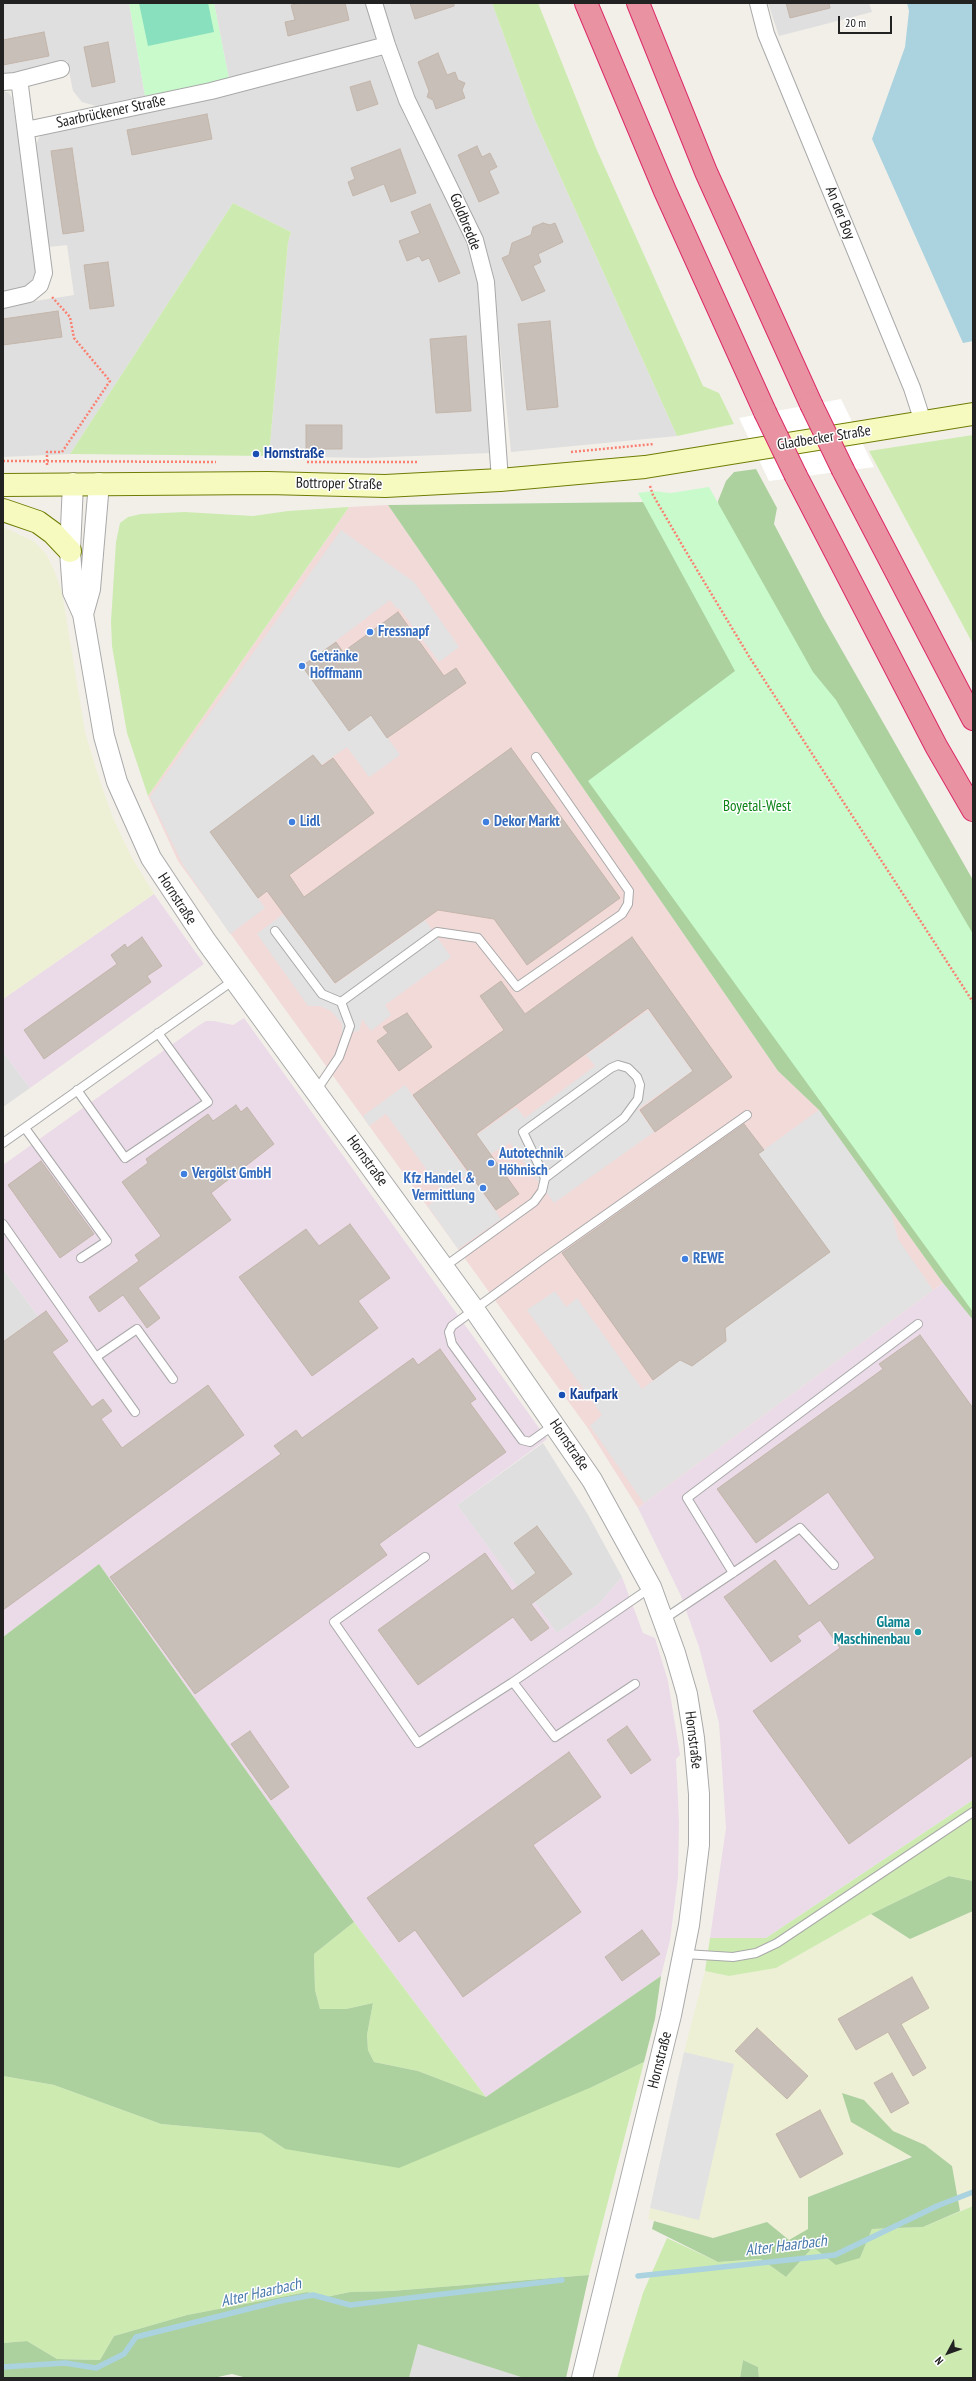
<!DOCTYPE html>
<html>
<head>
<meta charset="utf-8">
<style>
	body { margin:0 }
	#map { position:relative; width:976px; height:2381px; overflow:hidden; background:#f2efe9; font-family:"PT Sans Narrow",sans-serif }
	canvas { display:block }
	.frame { position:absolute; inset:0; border:4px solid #222; pointer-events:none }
	.north { position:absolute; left:928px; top:2333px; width:40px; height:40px; -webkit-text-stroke:3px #fff; paint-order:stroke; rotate:229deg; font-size:11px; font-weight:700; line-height:16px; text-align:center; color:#222 }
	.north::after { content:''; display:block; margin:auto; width:14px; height:18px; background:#222; clip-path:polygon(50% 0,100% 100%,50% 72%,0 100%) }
	.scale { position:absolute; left:838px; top:16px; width:54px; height:18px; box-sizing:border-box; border:2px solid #222; border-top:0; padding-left:5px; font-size:12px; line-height:14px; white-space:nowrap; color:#222; -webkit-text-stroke:3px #fff; paint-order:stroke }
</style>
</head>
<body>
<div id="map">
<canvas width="976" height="2381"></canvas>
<div class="frame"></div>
<div class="north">N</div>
<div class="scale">20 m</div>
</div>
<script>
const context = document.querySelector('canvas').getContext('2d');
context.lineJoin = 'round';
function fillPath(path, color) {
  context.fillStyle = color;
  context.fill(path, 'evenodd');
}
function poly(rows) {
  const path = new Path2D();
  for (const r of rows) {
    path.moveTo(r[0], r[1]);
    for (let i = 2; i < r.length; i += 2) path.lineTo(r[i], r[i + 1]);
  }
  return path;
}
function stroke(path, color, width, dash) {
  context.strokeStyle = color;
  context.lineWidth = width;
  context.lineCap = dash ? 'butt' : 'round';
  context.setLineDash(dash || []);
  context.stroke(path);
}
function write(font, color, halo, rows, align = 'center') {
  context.font = font + ' "PT Sans Narrow",sans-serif';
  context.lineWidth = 3;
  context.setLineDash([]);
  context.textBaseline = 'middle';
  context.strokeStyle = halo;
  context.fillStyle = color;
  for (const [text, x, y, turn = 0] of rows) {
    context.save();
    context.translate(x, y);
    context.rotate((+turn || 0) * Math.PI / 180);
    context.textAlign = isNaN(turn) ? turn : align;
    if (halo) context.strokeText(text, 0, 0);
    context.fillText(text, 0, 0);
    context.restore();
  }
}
fillPath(poly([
	[3,3,129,3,145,96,96,106,82,102,73,91,67,61,3,76],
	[214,3,366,3,376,41,229,79],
	[382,3,492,3,534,118,677,436,511,452,493,278,485,249,475,221,420,108,396,50],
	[768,3,869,3,872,12,779,36],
	[381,56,404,115,461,228,474,265,482,307,490,453,365,458,269,456,288,242,291,232,233,203,70,454,3,457,3,306,74,295,67,245,48,247,34,148,40,136,43,134,170,107],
	[3,91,9,93,12,98,24,169,37,271,29,285,3,293],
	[3,1052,30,1088,3,1107],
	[3,1269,38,1316,3,1342],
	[543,1443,587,1513,622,1577,599,1604,557,1633,535,1603,531,1606,457,1505],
	[418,2343,524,2378,409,2378]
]), '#e0dfdf');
fillPath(poly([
	[388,505,778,1071,819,1110,943,1283,638,1508,587,1427,554,1382,178,861,148,796,349,507]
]), '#f2dad9');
fillPath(poly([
	[154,894,204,964,30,1088,3,1052,3,999],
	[244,1018,547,1439,457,1505,531,1605,535,1602,557,1633,599,1604,622,1577,643,1633,655,1638,668,1681,680,1755,676,1759,679,1822,678,1877,670,1940,661,1976,486,2097,354,1922,99,1564,3,1637,3,1342,38,1316,3,1269,3,1237,5,1236,3,1233,3,1165,198,1026,206,1021,214,1021,233,1025],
	[943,1283,973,1320,973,1800,766,1938,710,1938,726,1828,719,1723,699,1647,681,1596,638,1508]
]), '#ebdbe8');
fillPath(poly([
	[3,527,35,542,46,554,54,570,62,592,85,732,99,778,113,818,131,856,154,894,3,999],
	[973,1911,973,2206,960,2211,952,2166,925,2145,893,2131,864,2100,843,2093,851,2122,912,2156,808,2197,808,2230,789,2240,767,2222,713,2238,648,2219,684,2052,705,1971,729,1976,776,1968,871,1914,910,1939]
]), '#eef0d5');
fillPath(poly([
	[492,3,538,3,596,148,703,386,719,393,734,424,677,436,534,118],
	[233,203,291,232,288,242,269,456,70,454],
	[973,435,973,644,869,451],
	[349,507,148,796,127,733,112,646,111,621,116,542,120,523,128,517,141,514,185,512,253,516,288,511],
	[973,1800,973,1881,949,1876,871,1914,776,1968,729,1976,705,1971,710,1938,766,1938],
	[354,1922,486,2097,418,2071,374,2062,368,2050,367,2035,373,2003,346,2009,320,2009,315,1990,314,1954],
	[644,2062,589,2275,391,2291,350,2292,326,2297,307,2292,187,2315,114,2336,100,2360,57,2359,27,2341,3,2343,3,2076,54,2085,161,2124,261,2133,285,2149,592,2087],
	[973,2206,973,2378,759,2378,758,2367,743,2360,740,2378,617,2378,643,2293,667,2238,718,2262,761,2259,786,2277,813,2247,860,2258,872,2229,923,2227]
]), '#cdebb0');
fillPath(poly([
	[756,469,777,508,774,524,823,617,973,880,973,960,720,524,718,501,726,481,734,472],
	[647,502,973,1026,973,1320,943,1283,819,1110,778,1071,388,505],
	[99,1564,354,1922,314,1954,315,1990,320,2009,346,2009,373,2003,367,2035,368,2050,374,2062,418,2071,486,2097,661,1976,655,2019,644,2062,592,2087,399,2168,285,2149,261,2133,161,2124,54,2085,3,2076,3,1637],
	[949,1876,973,1881,973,1911,910,1939,871,1914],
	[842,2093,864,2100,893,2131,925,2145,952,2166,960,2211,923,2227,872,2229,860,2258,836,2265,813,2247,786,2277,761,2259,718,2262,652,2229,654,2221,713,2238,767,2222,789,2240,808,2229,808,2197,912,2157,851,2122],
	[589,2275,566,2378,524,2378,418,2344,409,2378,247,2378,232,2374,213,2378,3,2378,3,2343,27,2341,57,2359,100,2360,114,2336,187,2315,307,2292,326,2297,350,2292,391,2291],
	[743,2360,758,2367,759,2378,740,2378]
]), '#add19e');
fillPath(poly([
	[129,3,214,3,229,79,145,96],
	[709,487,813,672,836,700,973,934,973,1312,588,781,735,671,638,493,653,491,671,493]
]), '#c8facc');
fillPath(poly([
	[139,3,208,3,214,32,148,46]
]), '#88e0be');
fillPath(poly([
	[341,530,414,582,459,647,439,662,399,608,397,609,390,600,303,666,349,731,371,715,400,755,369,777,347,747,321,765,313,755,210,832,265,908,230,934,183,865,150,797],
	[283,914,335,984,425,920,451,957,385,1005,391,1015,371,1031,362,1019,359,1031,342,1033,342,1024,331,1011,320,1006,308,1006,257,934],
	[648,1010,692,1071,638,1109,654,1132,554,1203,510,1143,490,1154,477,1135,516,1107,525,1118,595,1066,586,1055],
	[405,1085,468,1174,443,1192,386,1114,369,1126,363,1116],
	[819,1110,891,1211,898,1239,933,1290,644,1503,590,1426,602,1415,527,1310,555,1291,566,1307,577,1298,642,1389,680,1360,692,1366,726,1341,725,1327,758,1154],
	[470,1175,501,1219,458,1249,428,1206],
	[684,2052,734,2064,699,2220,650,2208]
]), '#e2e2e2');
fillPath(poly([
	[907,3,973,3,973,341,963,343,872,139,905,47,909,11]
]), '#aad3df');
fillPath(poly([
	[841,399,874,467,769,481,739,418]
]), '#fff');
stroke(poly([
	[638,2276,835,2255,937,2206,973,2192],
	[3,2367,65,2363,96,2368,124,2354,136,2337,280,2301,313,2295,350,2305,562,2280]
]), '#aad3df', 5.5);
const building = poly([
	[301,3,345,3,349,20,288,36,285,22,295,20,291,5,301,3],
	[410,3,454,3,454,6,415,19,410,3],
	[786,3,829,3,830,8,790,18,786,3],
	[44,32,49,56,3,65,3,40,44,32],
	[108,42,115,82,92,87,84,47,108,42],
	[438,53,447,75,455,72,458,80,465,83,462,90,465,98,436,109,433,100,427,97,429,91,418,62,438,53],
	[370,81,378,104,357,111,350,87,370,81],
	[207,114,212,139,132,155,127,130,207,114],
	[477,146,482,157,490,153,497,167,489,171,499,193,479,202,458,155,477,146],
	[72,148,84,231,63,234,51,151,72,148],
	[400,149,416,193,391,202,384,184,353,196,348,182,355,179,351,168,400,149],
	[430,204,460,273,439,282,429,258,422,261,419,256,407,261,399,241,420,233,411,212,430,204],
	[543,223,550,225,555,223,563,242,538,254,541,262,533,266,545,291,522,301,502,258,509,255,512,243,531,235,533,227,543,223],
	[108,262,114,306,90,309,84,265,108,262],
	[58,311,62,337,3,345,3,319,58,311],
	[550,321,558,407,527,410,518,324,550,321],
	[466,336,471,411,436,413,430,339,466,336],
	[306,425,342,425,342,449,306,449,306,425],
	[398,612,444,676,456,668,466,683,387,738,371,715,349,731,302,666,336,642,343,652,398,612],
	[511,748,620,898,527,965,494,919,438,910,335,983,267,891,258,898,210,832,313,755,322,766,333,758,374,813,289,875,304,897,511,748],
	[142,937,162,966,147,976,151,982,44,1059,24,1030,117,964,111,955,125,944,127,948,142,937],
	[632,937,732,1077,655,1132,640,1110,693,1071,648,1008,476,1134,519,1194,496,1210,413,1095,504,1030,480,996,501,981,525,1014,632,937],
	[407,1013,432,1047,399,1071,377,1041,388,1033,383,1027,407,1013],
	[236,1105,241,1112,247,1107,274,1144,211,1193,231,1220,138,1288,160,1318,147,1328,123,1295,99,1312,89,1297,139,1261,135,1255,161,1236,122,1182,148,1163,146,1159,208,1114,213,1121,236,1105],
	[744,1124,764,1150,758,1154,830,1252,725,1328,726,1341,692,1366,680,1360,653,1380,562,1253,744,1124],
	[41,1161,94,1234,60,1258,8,1185,41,1161],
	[350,1224,390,1278,358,1301,378,1328,312,1376,239,1277,306,1229,319,1246,350,1224],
	[46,1311,68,1341,52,1352,92,1407,103,1399,112,1411,101,1419,122,1448,208,1385,244,1435,3,1610,3,1342,46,1311],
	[920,1335,973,1408,973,1755,849,1844,753,1711,840,1648,820,1620,797,1636,801,1641,771,1662,724,1597,775,1560,809,1606,875,1558,828,1492,756,1543,717,1489,883,1369,879,1364,920,1335],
	[440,1349,476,1399,470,1403,506,1452,379,1544,387,1555,195,1694,110,1577,281,1454,274,1446,296,1430,302,1438,413,1358,418,1365,440,1349],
	[537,1526,572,1574,531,1604,549,1628,531,1641,513,1617,418,1685,378,1630,485,1553,512,1591,536,1573,514,1543,537,1526],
	[627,1726,651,1760,631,1774,607,1740,627,1726],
	[250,1731,289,1787,271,1800,231,1744,250,1731],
	[569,1752,601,1797,533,1845,581,1912,463,1997,415,1930,399,1942,367,1898,569,1752],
	[642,1930,660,1954,622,1981,605,1957,642,1930],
	[912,1977,929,2008,901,2024,926,2068,913,2076,888,2032,856,2050,838,2019,912,1977],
	[757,2028,808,2076,787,2099,735,2051,757,2028],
	[892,2073,909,2103,891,2113,874,2083,892,2073],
	[820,2110,843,2154,800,2178,776,2134,820,2110]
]);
fillPath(building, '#c7bfb8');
stroke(building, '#c4b6ab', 1);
const service = poly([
	[275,931,322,994,341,1002,350,1026,339,1057,316,1091],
	[341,1002,437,932,478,938,517,987,622,914,628,904,629,891,536,757],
	[77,1090,125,1158,208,1102,158,1033],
	[25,1128,107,1241,81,1258],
	[3,1143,234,980],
	[3,1224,96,1357,137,1329,173,1379],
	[444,1267,534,1202,542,1191,545,1178,523,1132,611,1068,618,1065,628,1068,637,1077,640,1085,638,1099,624,1118,545,1178],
	[96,1357,135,1412],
	[555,1424,530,1442,522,1440,452,1344,449,1332,452,1326,543,1259,747,1115],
	[425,1557,334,1622,418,1743,513,1682,650,1588],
	[733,1573,687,1498,918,1324],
	[664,1619,800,1528,834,1565],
	[513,1682,555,1737,635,1684],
	[685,1954,733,1957,756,1953,777,1943,973,1812]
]);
const minor = poly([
	[374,3,387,45,407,100,475,240,486,282,500,480],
	[758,3,766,34,912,388,923,422],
	[15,81,61,69],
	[3,82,15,81,20,86,44,273,40,285,29,294,3,300],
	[26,130,211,91,387,45]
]);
const tertiary = poly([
	[73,483,70,551,73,592,83,614,104,736,117,782,151,858,206,941,474,1309,592,1480,651,1587,675,1653,687,1694,694,1738,699,1794,699,1845,689,1925,671,2015,582,2378],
	[83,614,90,589,99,483]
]);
const secondary = poly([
	[3,485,268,483,385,486,500,480,645,467,973,414],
	[3,510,38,522,53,533,70,551]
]);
const motorway = poly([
	[586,3,665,191,765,412],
	[638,3,706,172,811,404],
	[843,470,973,719],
	[796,476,936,746,973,810]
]);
stroke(service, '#a9a9a9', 10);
stroke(minor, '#a9a9a9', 18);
stroke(tertiary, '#a9a9a9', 22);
stroke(secondary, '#707d05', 24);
stroke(motorway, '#dc2a67', 24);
stroke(poly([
	[571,452,654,444],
	[3,461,216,462],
	[307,462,418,462],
	[47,465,47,452,62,452,110,381,74,338,70,317,52,297],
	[650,486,653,495,685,550,750,658,973,1002]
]), '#fa8072', 2.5, [2, 2]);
stroke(service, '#fff', 8);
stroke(minor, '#fff', 16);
stroke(tertiary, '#fff', 20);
stroke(secondary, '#f7fabf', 22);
stroke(motorway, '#e892a2', 22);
const motorwayBridge = poly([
	[811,404,843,470],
	[765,412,796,476]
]);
stroke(motorwayBridge, '#dc2a67', 24, []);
stroke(motorwayBridge, '#e892a2', 22);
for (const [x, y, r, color] of [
	[256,454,4,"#1a4fb4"],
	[370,632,4,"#3f7fe0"],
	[302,666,4,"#3f7fe0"],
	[292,822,4,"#3f7fe0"],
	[486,822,4,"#3f7fe0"],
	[491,1163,4,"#3f7fe0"],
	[184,1174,4,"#3f7fe0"],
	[483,1188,4,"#3f7fe0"],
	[685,1259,4,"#3f7fe0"],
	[562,1395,4,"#1a4fb4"],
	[918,1632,4,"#0f9aa8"]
]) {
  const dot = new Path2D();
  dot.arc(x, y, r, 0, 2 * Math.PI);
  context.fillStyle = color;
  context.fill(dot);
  stroke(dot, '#fff', 1.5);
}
write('15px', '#222', '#fff', [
	["Saarbrückener Straße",111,112,-12],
	["An der Boy",840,213,68],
	["Goldbredde",465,222,68],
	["Gladbecker Straße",824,438,-9],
	["Bottroper Straße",339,484,1],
	["Hornstraße",177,899,57],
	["Hornstraße",367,1161,54],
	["Hornstraße",569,1445,56],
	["Hornstraße",693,1740,83],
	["Hornstraße",660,2060,-76]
]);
write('bold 15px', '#164399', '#fff', [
	["Hornstraße",264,454],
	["Kaufpark",570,1395]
], 'left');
write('bold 15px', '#366cbe', '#fff', [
	["Fressnapf",378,632],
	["Getränke",310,657],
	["Hoffmann",310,674],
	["Lidl",300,822],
	["Dekor Markt",494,822],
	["Autotechnik",499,1154],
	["Höhnisch",499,1171],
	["Vergölst GmbH",192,1174],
	["Kfz Handel &",475,1179,"right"],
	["Vermittlung",475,1196,"right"],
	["REWE",693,1259]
], 'left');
write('15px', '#0c8416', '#fff', [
	["Boyetal-West",757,807]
]);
write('bold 15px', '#0d838f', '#fff', [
	["Glama",910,1623],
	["Maschinenbau",910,1640]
], 'right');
write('italic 16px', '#4a7aab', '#fff', [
	["Alter Haarbach",786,2246,-7],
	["Alter Haarbach",261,2293,-13]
]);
</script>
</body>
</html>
